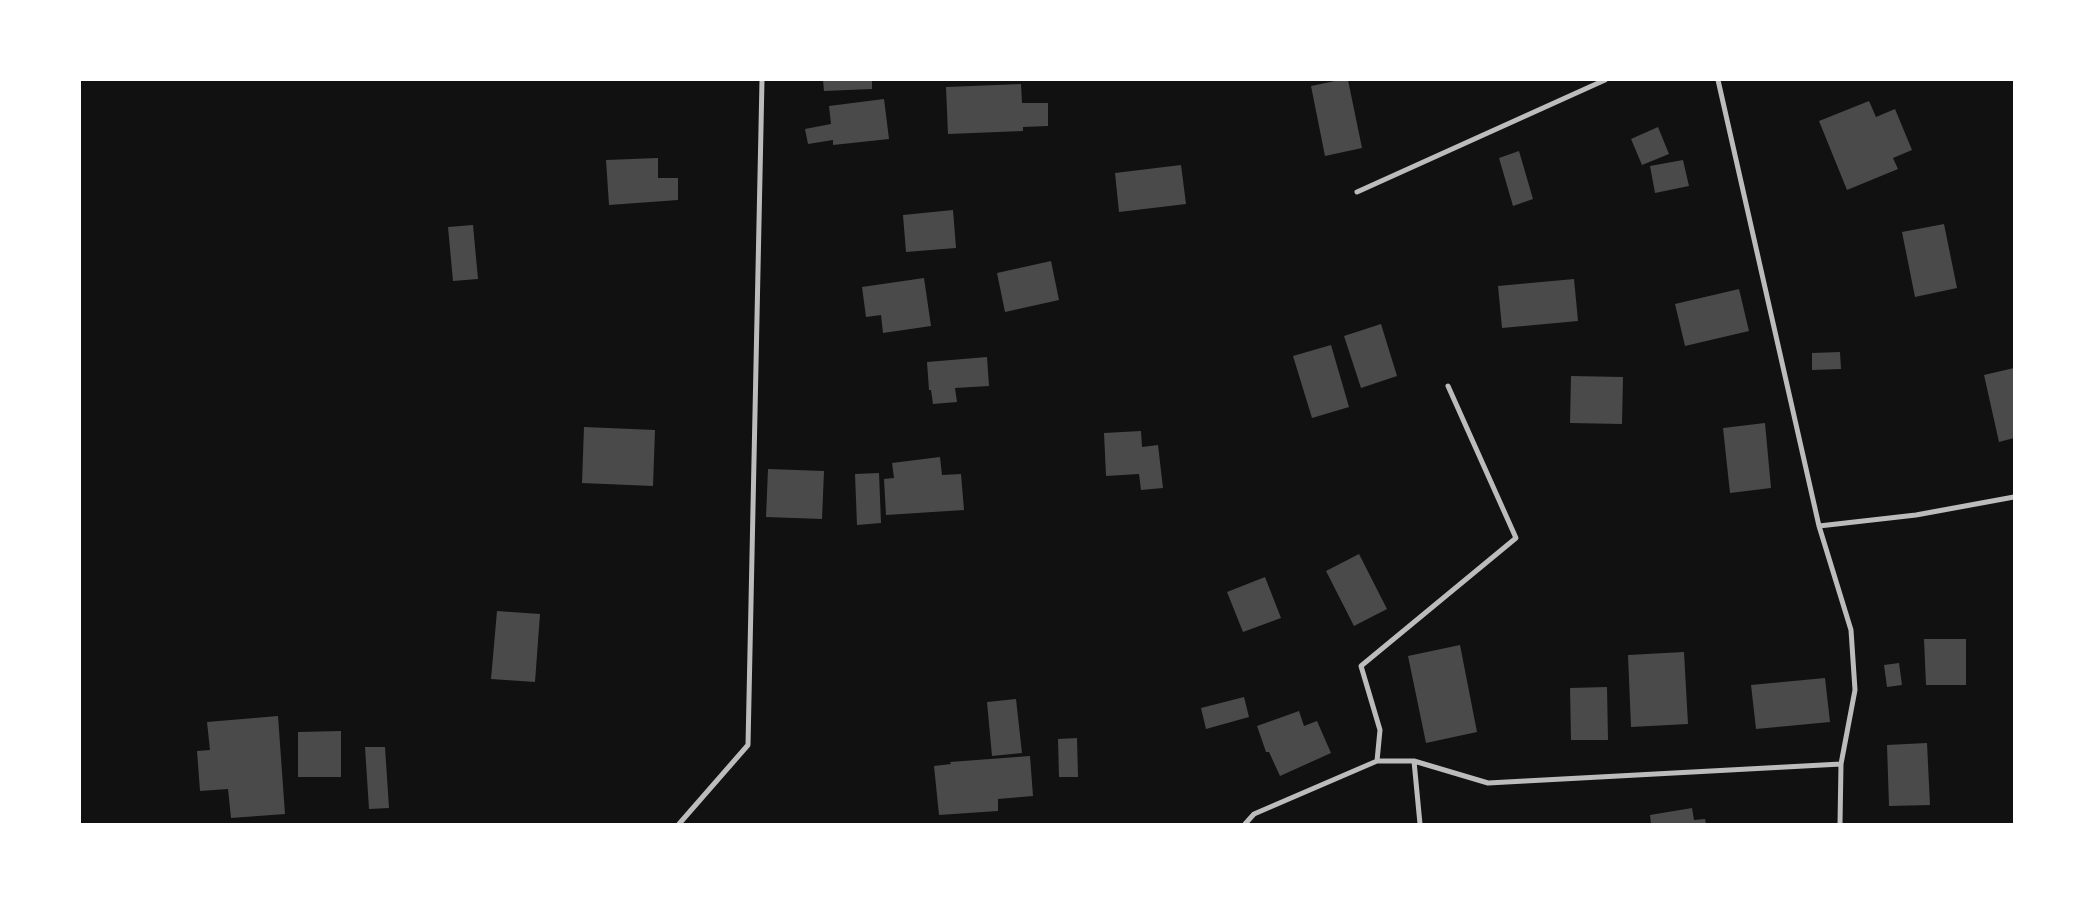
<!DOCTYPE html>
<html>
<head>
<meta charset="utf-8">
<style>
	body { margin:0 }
	#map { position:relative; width:2094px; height:904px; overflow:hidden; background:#111; font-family:Merriweather,serif }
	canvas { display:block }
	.frame { position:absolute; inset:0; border:81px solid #fff; pointer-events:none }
</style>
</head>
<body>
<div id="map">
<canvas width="2094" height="904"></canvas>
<div class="frame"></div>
</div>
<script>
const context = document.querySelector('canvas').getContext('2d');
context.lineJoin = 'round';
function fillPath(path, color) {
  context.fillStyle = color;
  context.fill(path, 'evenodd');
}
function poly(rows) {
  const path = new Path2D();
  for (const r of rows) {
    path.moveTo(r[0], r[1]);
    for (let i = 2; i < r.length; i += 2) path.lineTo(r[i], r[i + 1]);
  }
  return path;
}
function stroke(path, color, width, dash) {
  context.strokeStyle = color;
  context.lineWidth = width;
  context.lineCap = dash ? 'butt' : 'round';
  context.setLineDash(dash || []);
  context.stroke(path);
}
fillPath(poly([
	[823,80,872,80,872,89,824,91],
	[1340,80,1348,80,1362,148,1325,156,1311,86],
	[1021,84,1022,103,1048,103,1048,126,1023,127,1023,131,948,134,946,87],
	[884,99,889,139,833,145,833,140,808,144,805,129,831,124,829,106],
	[1869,101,1876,117,1895,109,1912,150,1893,158,1898,169,1847,190,1819,121],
	[1658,127,1669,154,1642,165,1631,139],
	[1519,151,1533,199,1513,206,1499,158],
	[658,158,658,178,678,178,678,200,609,205,606,160],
	[1683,160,1689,186,1655,193,1650,166],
	[1181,165,1186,204,1119,212,1115,173],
	[953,210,956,248,906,252,903,215],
	[1944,224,1957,288,1915,297,1902,232],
	[473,225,478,279,453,281,448,227],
	[1051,261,1059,300,1005,312,997,273],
	[924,278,931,326,883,333,881,315,866,317,862,287],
	[1574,279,1578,321,1502,328,1498,286],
	[1739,289,1749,331,1685,346,1675,304],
	[1381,324,1397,376,1361,388,1344,336],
	[1331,345,1349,407,1312,418,1293,356],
	[1840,352,1841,369,1812,370,1812,353],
	[987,357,989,386,955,388,957,402,933,404,931,390,929,390,927,362],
	[2014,368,2014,438,1999,442,1984,375],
	[1571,376,1623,377,1622,424,1570,423],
	[1765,423,1771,488,1730,493,1723,428],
	[584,427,655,430,653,486,582,483],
	[1141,431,1142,447,1158,445,1163,488,1141,490,1139,474,1106,476,1104,433],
	[940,457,942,475,961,474,964,510,886,515,884,479,894,478,892,463],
	[768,469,824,471,822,519,766,517],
	[879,473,881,523,857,525,855,474],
	[1359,554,1387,609,1354,626,1326,571],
	[1265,577,1281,618,1243,632,1227,592],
	[497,611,540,614,535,682,491,679],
	[1924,639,1966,639,1966,685,1926,685],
	[1460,645,1477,732,1426,743,1408,656],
	[1684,652,1688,724,1631,727,1628,655],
	[1899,663,1902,685,1887,687,1884,665],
	[1825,678,1830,722,1756,729,1751,685],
	[1607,687,1608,740,1571,740,1570,688],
	[1244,697,1249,717,1206,729,1201,708],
	[1016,699,1022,753,992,756,987,702],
	[1299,711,1304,726,1317,721,1331,753,1280,776,1269,752,1266,752,1257,726],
	[278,716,285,814,231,818,228,789,200,791,197,751,210,750,207,722],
	[341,731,341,777,298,777,298,732],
	[1077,738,1078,777,1059,777,1058,739],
	[1927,743,1930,805,1889,806,1887,745],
	[365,747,385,747,389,808,369,809],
	[1030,756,1033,796,998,799,998,811,939,815,934,766,951,764,950,762],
	[1692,808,1694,820,1705,819,1706,824,1651,824,1650,815]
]), '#4a4a4a');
stroke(poly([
	[1718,80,1819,526,1851,630,1855,690,1841,764,1840,824],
	[1357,192,1605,80],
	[1819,526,1916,515,2014,497],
	[1377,761,1380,730,1361,666,1516,538,1448,386],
	[1414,761,1420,824],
	[679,824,748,745,762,80],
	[1245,824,1254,814,1377,761,1414,761,1488,783,1841,764]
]), '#bcbcbc', 5);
</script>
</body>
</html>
